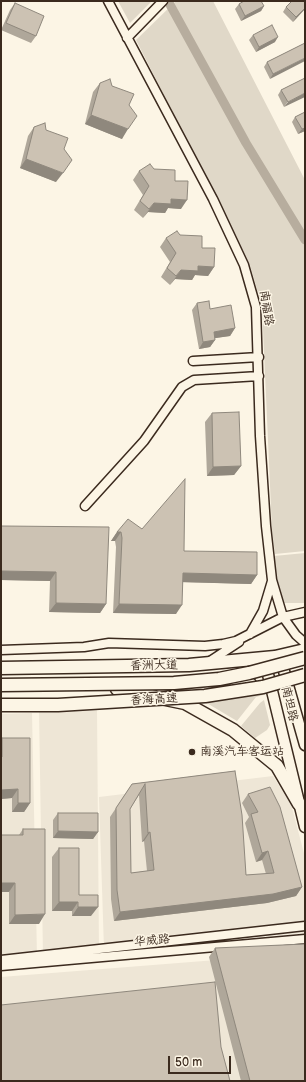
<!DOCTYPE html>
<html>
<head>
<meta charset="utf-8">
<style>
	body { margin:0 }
	#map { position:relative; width:306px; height:1082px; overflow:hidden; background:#fcf5e5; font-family:"Balsamiq Sans",sans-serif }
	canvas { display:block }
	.frame { position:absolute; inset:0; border:2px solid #3b2a1e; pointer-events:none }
	.scale { position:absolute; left:168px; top:1056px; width:63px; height:18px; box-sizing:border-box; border:2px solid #3b2a1e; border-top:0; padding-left:5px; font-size:12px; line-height:14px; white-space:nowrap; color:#3b2a1e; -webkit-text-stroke:3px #fcf5e5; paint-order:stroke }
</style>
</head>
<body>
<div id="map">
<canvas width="306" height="1082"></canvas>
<div class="frame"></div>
<div class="scale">50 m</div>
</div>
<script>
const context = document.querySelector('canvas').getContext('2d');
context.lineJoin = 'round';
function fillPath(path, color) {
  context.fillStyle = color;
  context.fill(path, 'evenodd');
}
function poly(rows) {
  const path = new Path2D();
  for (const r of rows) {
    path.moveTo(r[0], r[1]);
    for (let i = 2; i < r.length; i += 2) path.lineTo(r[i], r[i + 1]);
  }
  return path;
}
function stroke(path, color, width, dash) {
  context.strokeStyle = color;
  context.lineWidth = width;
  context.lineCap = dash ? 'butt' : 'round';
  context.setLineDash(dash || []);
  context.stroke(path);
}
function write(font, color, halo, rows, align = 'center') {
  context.font = font + ' "Balsamiq Sans","LXGW WenKai TC",sans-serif';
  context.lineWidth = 3;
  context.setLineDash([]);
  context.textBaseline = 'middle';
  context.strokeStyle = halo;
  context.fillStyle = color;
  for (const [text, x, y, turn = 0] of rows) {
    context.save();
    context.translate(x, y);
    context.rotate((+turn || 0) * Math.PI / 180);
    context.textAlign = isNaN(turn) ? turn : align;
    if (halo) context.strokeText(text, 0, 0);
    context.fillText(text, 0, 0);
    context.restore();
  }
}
fillPath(poly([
	[39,710,97,710,99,952,43,957],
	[32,713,37,957,1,960,1,714],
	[273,776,291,804,305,857,305,933,104,949,99,797],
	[305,953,305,1081,1,1081,1,977]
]), '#eee6d6');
fillPath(poly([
	[118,1,152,1,130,23],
	[176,1,213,1,305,180,305,551,275,554,272,530,262,307,250,265,136,40],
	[305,553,305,603,283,603,276,579,274,556],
	[262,692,263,695,256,697,237,721,200,699],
	[264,700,270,725,267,730,255,738,241,726,260,703]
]), '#e0d8c8');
stroke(poly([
	[168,1,246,143,305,240]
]), '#b7ad9e', 9);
const minor = poly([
	[108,1,213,199,244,265,256,307,260,436,266,526,272,580,283,617,296,635,305,643],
	[127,38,163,1],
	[193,361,259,357],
	[85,506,144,441,182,387,194,380,259,376],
	[250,634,263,611,272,581],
	[1,650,84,647,109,643,205,646,223,644,236,641,283,617,305,612],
	[210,661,239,642],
	[1,960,305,926],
	[1,966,305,939]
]);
const major = poly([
	[280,657,305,745],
	[265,662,305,827]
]);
const highway = poly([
	[1,668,189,665,275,657,305,650],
	[117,689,185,703,233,730,277,766,299,804],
	[163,689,250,684]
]);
stroke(minor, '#3b2a1e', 11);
stroke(major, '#3b2a1e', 13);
stroke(highway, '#3b2a1e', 15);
stroke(minor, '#fcf5e5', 8);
stroke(major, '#fcf5e5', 10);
stroke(highway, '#fcf5e5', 12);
const highwayBridge = poly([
	[1,685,174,683,219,679,249,673,305,658],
	[1,705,58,705,205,696,263,687,305,675]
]);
stroke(highwayBridge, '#3b2a1e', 15, []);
stroke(highwayBridge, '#fcf5e5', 12);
fillPath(poly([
	[15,3,36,36,31,43,1,30,10,10],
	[239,4,264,6,261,11,241,21,235,9],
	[286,7,305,9,293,22,283,12],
	[253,35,275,42,256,52,249,40],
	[305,43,270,79,264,67,267,62],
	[305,78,284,107,278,95,281,90],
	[100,83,112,86,129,105,122,139,85,124,93,92],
	[305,112,305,131,298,134,292,122,295,117],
	[34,127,46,130,56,182,20,168,28,136],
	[154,169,175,181,181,209,168,208,165,213,148,212,143,218,134,210,143,195,133,180,139,171],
	[180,235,202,248,214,267,208,276,195,275,192,280,175,279,170,285,161,277,170,262,160,247,166,238],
	[197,303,210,309,235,328,230,336,215,338,215,340,210,347,199,349,192,310],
	[212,413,241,466,234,475,207,476,205,422],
	[1,526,106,604,100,613,49,612,50,581,1,580],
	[142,529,184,551,257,575,251,584,183,582,176,614,113,613,116,547,115,541,111,541,117,532],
	[2,738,30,803,24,812,12,812,12,798,1,799,1,740],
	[235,771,246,875,266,874,262,860,256,862,245,823,249,817,242,803,248,794,302,887,296,896,267,903,114,921,111,899,110,817,132,784],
	[139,795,142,842,144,841,147,871,131,873,130,809],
	[58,813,98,832,93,839,53,838,53,820],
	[23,829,39,924,9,924,9,892,19,835],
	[59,848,79,895,91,916,72,916,72,911,52,911,52,857],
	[215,948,305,1081,241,1081,209,957]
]), '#afa79a');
fillPath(poly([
	[264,6,261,11,241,21,245,16],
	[305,8,305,9,293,22,296,17],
	[278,37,275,42,256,52,259,47],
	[305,58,305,61,270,79,273,74],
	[305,93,305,97,284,107,288,102],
	[91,115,128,129,122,139,85,124],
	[305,128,305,131,298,134,302,129],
	[26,159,63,173,56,182,20,168],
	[171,199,187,200,181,209,168,208,165,213,148,212,143,218,154,203],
	[198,266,214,267,208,276,195,275,192,280,175,279,170,285,181,270],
	[235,328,230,336,209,339,214,332],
	[215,340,210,347,199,349,203,342],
	[241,466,234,475,207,476,213,467],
	[117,532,121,532,115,541,111,541],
	[1,571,56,572,50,581,1,580],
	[183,573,257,575,251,584,177,582],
	[56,603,106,604,100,613,49,612],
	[119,604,182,605,176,614,113,613],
	[18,789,12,798,1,799,1,790],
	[18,803,30,803,24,812,12,812],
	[58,831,98,832,93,839,53,838],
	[150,832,144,841,142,842,148,833],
	[268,851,262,860,256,862,262,853],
	[1,883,15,883,9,892,1,892],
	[302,887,296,896,267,903,114,921,120,912],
	[59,902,78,902,72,911,52,911],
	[78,907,98,907,91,916,72,916],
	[45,914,39,924,9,924,15,915]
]), '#8f887d');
const building = poly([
	[244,1,261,1,264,6,245,16,239,4,244,1],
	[292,1,305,1,305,8,296,17,286,7,292,1],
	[15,3,44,16,36,36,6,23,15,3],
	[272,25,278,37,259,47,253,35,272,25],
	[305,43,305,58,273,74,267,62,305,43],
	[305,78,305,93,288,102,281,90,305,78],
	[110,79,112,86,134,94,129,105,137,116,128,129,91,115,100,83,110,79],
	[305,112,305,128,302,129,295,117,305,112],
	[45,123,46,130,68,138,64,149,72,160,63,173,26,159,34,127,45,123],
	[150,164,154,169,175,170,175,181,188,181,187,200,171,199,171,204,154,203,149,209,140,201,149,186,139,171,150,164],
	[177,231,180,235,202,236,202,248,215,248,214,267,198,266,198,271,181,270,176,276,167,268,176,253,166,238,177,231],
	[209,301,210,309,231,305,235,328,214,332,215,340,203,342,197,303,209,301],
	[239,412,241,466,213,467,212,413,239,412],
	[185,479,184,551,257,552,257,575,183,573,182,605,119,604,122,538,121,532,117,532,128,519,142,529,185,479],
	[1,526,109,527,106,604,56,603,56,572,1,571,1,526],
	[2,738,30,738,30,803,18,803,18,789,1,790,1,757,2,757,2,738],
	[235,771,242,815,246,875,274,873,268,851,262,853,251,814,258,812,248,794,270,787,280,807,302,887,273,894,120,912,117,890,116,808,132,784,235,771],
	[145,784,148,833,150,832,154,870,131,873,130,809,145,784],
	[58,813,98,813,98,832,58,831,58,813],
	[23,829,45,829,45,914,15,915,15,883,1,883,1,835,23,835,23,829],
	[59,848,79,848,79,895,98,895,98,907,78,907,78,902,59,902,59,848],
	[305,944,305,1081,250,1081,215,948,305,944],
	[215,982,221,1047,230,1081,1,1081,1,1005,215,982]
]);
fillPath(building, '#ccc2b3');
stroke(building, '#8f887d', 1);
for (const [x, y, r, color] of [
	[192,752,4,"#3b2a1e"]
]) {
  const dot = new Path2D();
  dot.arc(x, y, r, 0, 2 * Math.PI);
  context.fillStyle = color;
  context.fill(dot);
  stroke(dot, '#fcf5e5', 1.5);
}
write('12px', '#3b2a1e', '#fcf5e5', [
	["南福路",266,308,81],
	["香洲大道",154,666,-1],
	["香海高速",154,700,-3],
	["南坦路",289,704,77],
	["华威路",152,941,-5]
]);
write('12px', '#3b2a1e', '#fcf5e5', [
	["南溪汽车客运站",200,752]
], 'left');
</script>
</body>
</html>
